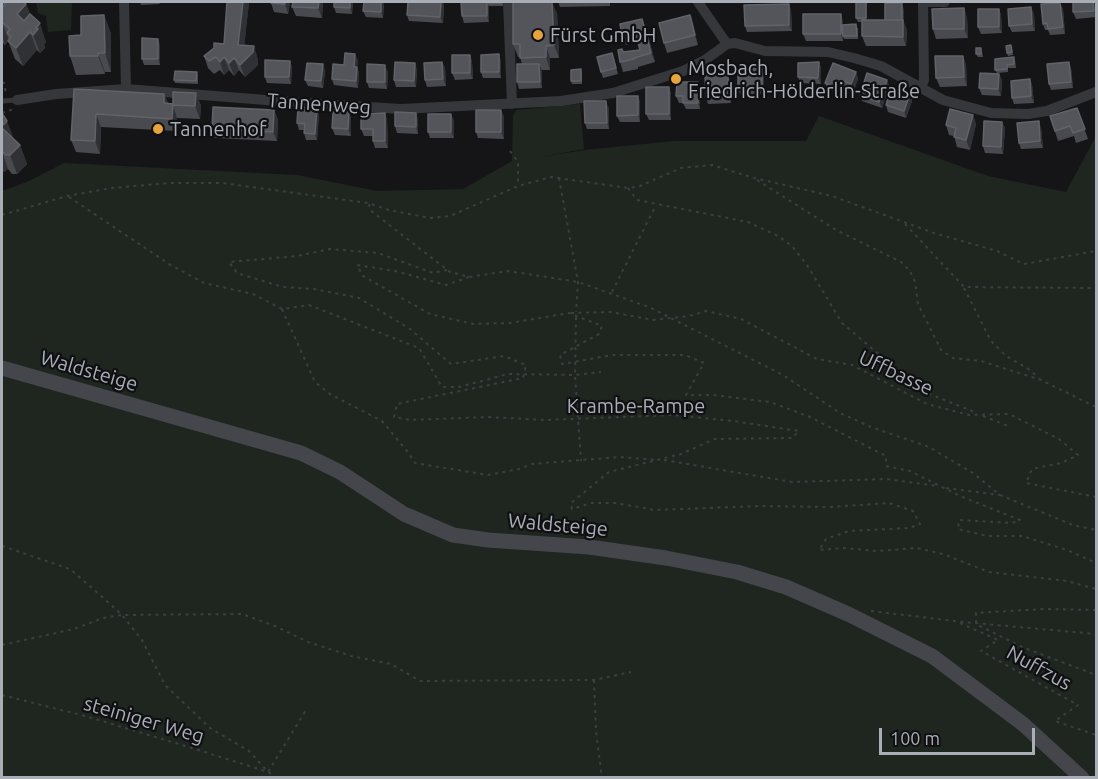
<!DOCTYPE html>
<html>
<head>
<meta charset="utf-8">
<style>
	body { margin:0 }
	#map { position:relative; width:1098px; height:779px; overflow:hidden; background:#151517; font-family:Ubuntu,sans-serif }
	canvas { display:block }
	.frame { position:absolute; inset:0; border:3px solid #a8adb6; pointer-events:none }
	.scale { position:absolute; left:879px; top:728px; width:156px; height:27px; box-sizing:border-box; border:3px solid #a8adb6; border-top:0; padding-left:8px; font-size:18px; line-height:21px; white-space:nowrap; color:#a8adb6; -webkit-text-stroke:4px #101012; paint-order:stroke }
</style>
</head>
<body>
<div id="map">
<canvas width="1098" height="779"></canvas>
<div class="frame"></div>
<div class="scale">100 m</div>
</div>
<script>
const context = document.querySelector('canvas').getContext('2d');
context.lineJoin = 'round';
function fillPath(path, color) {
  context.fillStyle = color;
  context.fill(path, 'evenodd');
}
function poly(rows) {
  const path = new Path2D();
  for (const r of rows) {
    path.moveTo(r[0], r[1]);
    for (let i = 2; i < r.length; i += 2) path.lineTo(r[i], r[i + 1]);
  }
  return path;
}
function stroke(path, color, width, dash) {
  context.strokeStyle = color;
  context.lineWidth = width;
  context.lineCap = dash ? 'butt' : 'round';
  context.setLineDash(dash || []);
  context.stroke(path);
}
function write(font, color, halo, rows, align = 'center') {
  context.font = font + ' Ubuntu,sans-serif';
  context.lineWidth = 4.5;
  context.setLineDash([]);
  context.textBaseline = 'middle';
  context.strokeStyle = halo;
  context.fillStyle = color;
  for (const [text, x, y, turn = 0] of rows) {
    context.save();
    context.translate(x, y);
    context.rotate((+turn || 0) * Math.PI / 180);
    context.textAlign = isNaN(turn) ? turn : align;
    if (halo) context.strokeText(text, 0, 0);
    context.fillText(text, 0, 0);
    context.restore();
  }
}
fillPath(poly([
	[36,2,72,2,71,30,48,32,46,16,38,13],
	[580,104,584,149,539,157,585,150,674,141,806,141,819,116,988,176,1066,192,1096,136,1096,777,2,777,2,191,27,182,64,163,297,175,377,191,463,189,512,161,513,115,516,110]
]), '#1f2620');
stroke(poly([
	[2,82,4,83,6,94],
	[2,113,11,110,10,108],
	[510,151,518,162,518,185],
	[559,178,578,282,576,312],
	[757,180,836,230,901,262,910,271,915,282,918,304,941,350,953,358,981,361,1041,380,1096,407],
	[628,188,637,200,748,222,778,236,792,246,807,265,842,323,922,391,977,413],
	[69,197,169,264,204,283,253,294,282,309,309,305,419,348,442,387,459,387,508,374,575,375,601,372],
	[369,204,370,210,450,272,469,277,508,271,578,282,649,307,783,375,840,413,871,427,929,447,973,473,1000,495,1073,525,1096,530],
	[2,215,67,196,112,188,169,183,222,183,368,203,389,210,430,218,450,216,518,186,551,177,628,188,640,186,681,168,712,165,754,178,832,196,934,233,997,251,1024,264,1096,251],
	[905,224,964,287,1096,288],
	[447,270,433,273,378,253,330,249,297,256,229,262,237,273,283,287,314,289,359,298,410,329,451,364,504,356,526,365,523,378,397,404,394,417,410,420,488,417,545,420,673,415,733,421,799,431,792,438,715,439,681,454,609,472,571,503,572,509,591,503,615,503,655,510,760,506,829,507,889,503,913,511,920,524,909,528,849,531,826,539,819,550,843,548,877,551,917,548,943,554,989,572,1067,581,1096,589],
	[469,277,446,285,395,271,357,265,363,276,430,314,473,324,510,323,569,313,602,326,599,334,560,355,562,364,612,355,685,355,704,363,686,395,713,395,770,402,810,417,886,456,886,466,910,471,960,496,1020,520,1012,523,959,520,958,529,987,536,1022,536,1067,550,1096,563],
	[964,288,991,341,1006,356,1027,368,1039,378],
	[612,292,656,205],
	[282,309,315,382,330,394,382,421,407,451,415,463,488,475,519,469,532,464,619,457,658,460],
	[571,313,611,312,653,320,689,316,706,311,741,319,817,359,852,365,927,404,969,415,1009,414,1059,439,1078,455,1061,463,1032,469,1026,483,1096,497],
	[576,317,575,375,581,461],
	[983,416,1008,426],
	[664,460,792,482,886,479,938,486],
	[946,488,1000,495],
	[2,546,70,569,100,595,122,615,142,640,165,685,210,728,249,751,268,772,306,710],
	[1096,610,1044,609,976,613,976,624,1022,647,1096,675],
	[871,611,963,622,1096,634],
	[960,623,998,640,981,651,1078,705,1055,721,1096,735],
	[2,645,74,629,103,618,122,615,242,614,275,626,308,642,351,656,391,664,420,681,594,680,631,672],
	[594,680,596,732,602,778],
	[2,695,85,716,192,748,268,772,277,778]
]), '#3c3e42', 2, [3, 4.5]);
stroke(poly([
	[2,101,17,100]
]), '#36373b', 5);
stroke(poly([
	[124,2,126,89,304,103,401,109,561,101,613,93,683,71,705,60,727,44],
	[508,2,512,104],
	[698,2,727,44],
	[923,2,945,2],
	[727,44,735,43,765,51,828,52,854,58,881,66,943,100,991,113,1028,114,1047,111,1096,92],
	[921,88,924,80,923,2],
	[17,100,56,94,126,89]
]), '#36373b', 10);
stroke(poly([
	[2,368,301,453,340,472,404,514,453,535,488,540,589,547,666,558,737,572,786,587,848,614,932,656,1023,724,1082,778]
]), '#44464b', 15);
fillPath(poly([
	[2,2,26,4,30,14,46,42,44,45,45,48,40,53,37,50,23,66,15,59,8,41,5,45,2,42,2,7,4,5],
	[140,2,159,2,160,4,141,5],
	[227,2,249,2,244,46,258,59,258,65,245,77,239,70,234,76,229,70,224,75,220,70,214,74,208,68,204,56,224,44],
	[266,2,290,2,288,14,274,12,271,3],
	[323,2,322,18,296,16,292,7],
	[334,2,353,2,352,14,336,13,334,7],
	[364,2,384,2,383,18,366,17,363,11],
	[461,2,503,2,503,6,488,6,489,22,464,23,462,16],
	[558,2,638,2,610,3,610,6,560,7],
	[856,2,867,20,885,20,904,10,904,23,907,30,906,46,866,46,862,36,862,22,858,22,856,18],
	[1095,2,1096,17,1076,19,1073,12],
	[1060,3,1063,9,1065,34,1050,35,1048,30,1045,30,1043,24],
	[444,4,443,23,409,21,407,15],
	[1031,7,1034,14,1035,31,1012,32,1009,26],
	[964,8,967,18,968,38,936,39,933,29],
	[999,9,1001,15,1002,33,981,34,978,27],
	[791,10,792,31,747,32,745,26],
	[557,13,559,58,550,58,550,70,542,70,542,88,519,89,517,82,522,64,520,57,518,57,513,44],
	[104,15,111,34,111,72,105,72,105,74,76,75,70,56,81,35],
	[690,15,698,45,667,53,664,43],
	[642,19,646,28,655,62,638,67,638,69,623,72,620,62,622,49,623,52,640,50,637,41,626,45,622,35],
	[843,21,843,25,858,28,858,39,844,39,843,37,843,41,806,41,803,34],
	[160,45,160,65,144,65,142,59],
	[1012,49,1013,55,1008,56,1007,53],
	[982,51,983,57,978,57,976,54],
	[470,55,472,62,473,79,455,80,452,73],
	[963,56,966,65,967,86,940,87,936,78],
	[614,59,618,74,603,78,601,72],
	[358,60,357,67,359,73,358,88,334,85,332,79,344,65],
	[1015,60,1016,68,1008,68,1008,72,997,73,995,70],
	[290,61,292,67,291,84,267,83,265,77],
	[501,61,501,78,483,78,481,72],
	[442,62,445,68,446,86,427,87,425,80],
	[819,62,821,68,821,84,800,83,798,77],
	[323,64,325,71,323,88,308,86,305,80],
	[1071,68,1073,88,1051,90,1049,84],
	[417,69,416,87,396,87,394,80],
	[581,69,582,73,582,84,572,84,571,81],
	[197,72,198,76,198,84,175,83,174,80],
	[388,72,387,89,369,88,367,82],
	[856,72,858,79,854,90,843,86,840,94,827,89,825,83],
	[764,74,764,94,740,94,738,87],
	[999,74,1002,80,1001,96,982,95,979,88],
	[1030,79,1032,85,1034,103,1014,104,1012,98],
	[887,80,889,86,882,108,862,101,860,95],
	[730,81,731,103,708,104,706,97],
	[698,82,700,89,700,109,686,109,683,103,679,103,676,96],
	[669,87,671,94,671,120,649,120,646,114],
	[74,89,164,94,168,103,173,104,196,93,201,106,200,119,177,118,176,131,101,127,100,154,76,152,71,140],
	[910,94,912,101,906,118,888,112,886,105],
	[638,96,640,102,640,122,620,122,617,116],
	[609,108,609,129,587,129,585,123],
	[1077,108,1088,139,1076,143,1074,136,1058,141,1050,116],
	[274,110,278,120,277,141,215,138,212,129],
	[349,112,351,119,351,136,335,135,332,128],
	[2,113,13,139,20,145,27,164,17,174,12,174,8,169,4,172,2,170],
	[385,113,387,120,388,148,375,148,373,141,373,136,364,136,361,129],
	[319,115,317,140,306,140,304,133,304,130,299,130,297,123],
	[973,115,976,124,970,150,957,147,954,136,949,135,946,125],
	[504,116,504,139,478,138,476,132],
	[418,119,418,134,397,133,395,126],
	[454,120,454,138,430,138,428,132],
	[1002,122,1005,128,1003,154,985,153,983,146],
	[1041,128,1043,148,1021,149,1019,143]
]), '#494a4f');
fillPath(poly([
	[243,2,249,2,243,58,238,45],
	[285,2,290,2,288,14,285,4],
	[319,2,323,2,322,18,318,8],
	[350,2,353,2,352,14,350,8],
	[381,2,384,2,383,18,381,12],
	[441,2,443,2,444,4,443,23,440,17],
	[487,2,489,7,489,22,487,16],
	[552,2,557,13,559,58,554,45],
	[866,2,867,2,867,22,866,18],
	[1093,2,1095,2,1096,17,1094,11],
	[902,3,904,10,904,23,907,30,906,46,903,37],
	[1060,3,1063,9,1065,34,1063,27],
	[26,4,32,22,23,33,17,14],
	[789,4,791,10,792,31,789,25],
	[1031,7,1034,14,1035,31,1032,24],
	[964,8,967,18,968,38,964,29],
	[999,9,1001,15,1002,33,999,27],
	[841,14,843,21,843,41,841,34],
	[104,15,111,34,111,72,105,53],
	[690,15,693,25,698,45,695,35],
	[642,19,646,28,655,62,651,53],
	[2,22,9,40,5,45,2,36],
	[40,23,46,42,44,45,45,48,40,53,33,35,36,28],
	[30,32,37,50,23,66,16,48],
	[158,39,160,45,160,65,158,59],
	[254,46,258,59,258,65,245,77,240,65],
	[546,46,550,58,550,70,546,57],
	[98,53,105,72,105,74,98,56],
	[355,54,358,60,357,67,359,73,358,88,356,81,354,67],
	[499,54,501,61,501,78,499,72],
	[470,55,472,62,473,79,470,73],
	[963,56,966,65,967,86,964,77],
	[224,57,229,70,224,75,220,62],
	[234,58,239,70,234,76,229,63],
	[290,61,292,67,291,84,289,77],
	[442,62,445,68,446,86,443,79],
	[819,62,821,68,821,84,818,78],
	[1069,62,1071,68,1073,88,1071,82],
	[415,63,417,69,416,87,414,81],
	[323,64,325,71,323,88,321,81],
	[539,64,542,70,542,88,540,82],
	[385,65,388,72,387,89,385,82],
	[762,68,764,74,764,94,762,87],
	[856,72,858,79,854,90,851,84],
	[999,74,1002,80,1001,96,998,89],
	[728,75,730,81,731,103,729,97],
	[1030,79,1032,85,1034,103,1031,96],
	[841,80,843,86,840,94,838,88],
	[887,80,889,86,882,108,879,102],
	[698,82,700,89,700,109,698,103],
	[669,87,671,94,671,120,669,114],
	[196,93,201,106,200,119,195,106],
	[164,94,169,107,164,103],
	[910,94,912,101,906,118,904,111],
	[638,96,640,102,640,122,638,115],
	[606,101,609,108,609,129,607,123],
	[173,105,177,118,176,131,172,119],
	[317,108,319,115,317,140,315,134],
	[274,110,278,120,277,141,273,132],
	[501,110,504,116,504,139,501,132],
	[349,112,351,119,351,136,348,129],
	[385,113,387,120,388,148,385,141],
	[416,113,418,119,418,134,416,127],
	[96,114,101,127,100,154,95,141],
	[451,114,454,120,454,138,451,132],
	[973,115,976,124,970,150,966,140],
	[7,121,14,139,2,130,2,126],
	[1039,121,1041,128,1043,148,1040,141],
	[1002,122,1005,128,1003,154,1001,147],
	[20,145,27,164,17,174,10,155],
	[2,151,8,169,4,172,2,166]
]), '#303134');
const building = poly([
	[2,2,23,2,26,4,17,14,24,21,30,14,40,23,36,28,38,29,33,35,30,32,16,48,8,41,11,37,7,33,10,29,2,22,2,23,2,7,5,4,2,2],
	[227,2,243,2,238,45,254,46,253,52,240,65,234,58,229,63,224,57,220,62,216,57,209,61,204,56,214,48,214,43,224,44,227,2],
	[271,2,285,2,285,4,271,3,271,2],
	[293,2,319,2,318,8,292,7,293,2],
	[334,2,350,2,350,8,334,7,334,2],
	[364,2,381,2,381,12,363,11,364,2],
	[408,2,441,2,440,17,407,15,408,2],
	[461,2,487,2,487,16,462,16,461,2],
	[487,2,501,2,501,3,487,3,487,2],
	[513,2,552,2,554,45,546,46,546,57,520,58,520,44,513,44,513,2],
	[856,2,866,2,866,18,856,18,856,2],
	[1073,2,1093,2,1094,11,1073,12,1073,2],
	[885,3,902,3,902,20,885,20,885,3],
	[1060,3,1063,27,1048,29,1047,23,1043,24,1041,4,1060,3],
	[789,4,789,25,745,26,744,5,789,4],
	[1031,7,1032,24,1009,26,1008,9,1031,7],
	[964,8,964,29,933,29,932,9,964,8],
	[978,9,999,9,999,27,978,27,978,9],
	[803,14,841,14,841,34,803,34,803,14],
	[104,15,105,53,98,53,98,56,70,56,69,36,81,35,81,16,104,15],
	[690,15,695,35,664,43,659,23,690,15],
	[642,19,651,53,634,58,634,59,620,62,618,50,622,49,623,52,640,50,635,31,622,35,620,24,642,19],
	[862,20,903,20,903,37,862,36,862,20],
	[856,24,857,36,843,36,842,25,856,24],
	[142,38,158,39,158,59,142,59,142,38],
	[1011,45,1012,52,1007,53,1006,46,1011,45],
	[976,48,981,48,981,54,976,54,976,48],
	[345,53,355,54,354,67,357,67,356,81,332,79,333,64,344,65,345,53],
	[612,53,616,68,601,72,597,57,612,53],
	[499,54,499,72,481,72,481,55,499,54],
	[452,55,470,55,470,73,452,73,452,55],
	[935,56,963,56,964,77,936,78,935,56],
	[1014,57,1014,64,1007,65,1007,69,995,70,995,59,1014,57],
	[265,60,290,61,289,77,265,77,265,60],
	[395,62,415,63,414,81,394,80,395,62],
	[442,62,443,79,425,80,424,63,442,62],
	[819,62,818,78,798,77,798,63,819,62],
	[1069,62,1071,82,1049,84,1047,64,1069,62],
	[307,63,323,64,321,81,305,80,307,63],
	[833,63,856,72,851,84,841,80,838,88,825,83,833,63],
	[367,64,385,65,385,82,367,82,367,64],
	[517,64,539,64,540,82,517,82,517,64],
	[738,68,762,68,762,87,738,87,738,68],
	[581,69,581,81,571,81,571,70,581,69],
	[175,71,197,72,196,81,174,80,175,71],
	[867,73,887,80,879,102,860,95,867,73],
	[980,73,999,74,998,89,979,88,980,73],
	[705,75,728,75,729,97,706,97,705,75],
	[1030,79,1031,96,1012,98,1011,81,1030,79],
	[677,82,698,82,698,103,683,103,683,96,676,96,677,82],
	[646,87,669,87,669,114,646,114,646,87],
	[891,88,910,94,904,111,886,105,891,88],
	[74,89,164,94,164,103,173,104,173,92,196,93,195,106,173,105,172,119,96,114,95,141,71,140,74,89],
	[617,96,638,96,638,115,617,116,617,96],
	[584,101,606,101,607,123,585,123,584,101],
	[213,107,274,110,273,132,212,129,213,107],
	[298,107,317,108,315,134,304,133,305,124,297,123,298,107],
	[1077,108,1085,129,1073,133,1070,126,1055,131,1050,116,1077,108],
	[950,109,973,115,966,140,954,137,956,128,946,125,950,109],
	[476,110,501,110,501,132,476,132,476,110],
	[333,112,349,112,348,129,332,128,333,112],
	[395,112,416,113,416,127,395,126,395,112],
	[2,113,7,121,2,126,2,113],
	[385,113,385,141,373,141,373,129,361,129,361,114,385,113],
	[428,114,451,114,451,132,428,132,428,114],
	[984,121,1002,122,1001,147,983,146,984,121],
	[1039,121,1040,141,1019,143,1017,123,1039,121],
	[2,128,20,145,10,155,6,155,2,151,2,128]
]);
fillPath(building, '#53555a');
stroke(building, '#616368', 1.5);
for (const [x, y, r, color] of [
	[538,35,6,"#e7a43d"],
	[676,79,6,"#e7a43d"],
	[158,129,6,"#e7a43d"]
]) {
  const dot = new Path2D();
  dot.arc(x, y, r, 0, 2 * Math.PI);
  context.fillStyle = color;
  context.fill(dot);
  stroke(dot, '#101012', 2);
}
write('20px', '#a8adb6', '#101012', [
	["Fürst GmbH",550,35],
	["Mosbach,",688,68],
	["Friedrich-Hölderlin-Straße",688,91],
	["Tannenhof",170,129]
], 'left');
write('20px', '#a8adb6', '#101012', [
	["Tannenweg",319,104,4],
	["Waldsteige",89,371,16],
	["Uffbasse",896,373,25],
	["Krambe-Rampe",636,406],
	["Waldsteige",558,525,5],
	["Nuffzus",1039,668,29],
	["steiniger Weg",144,720,16]
]);
</script>
</body>
</html>
